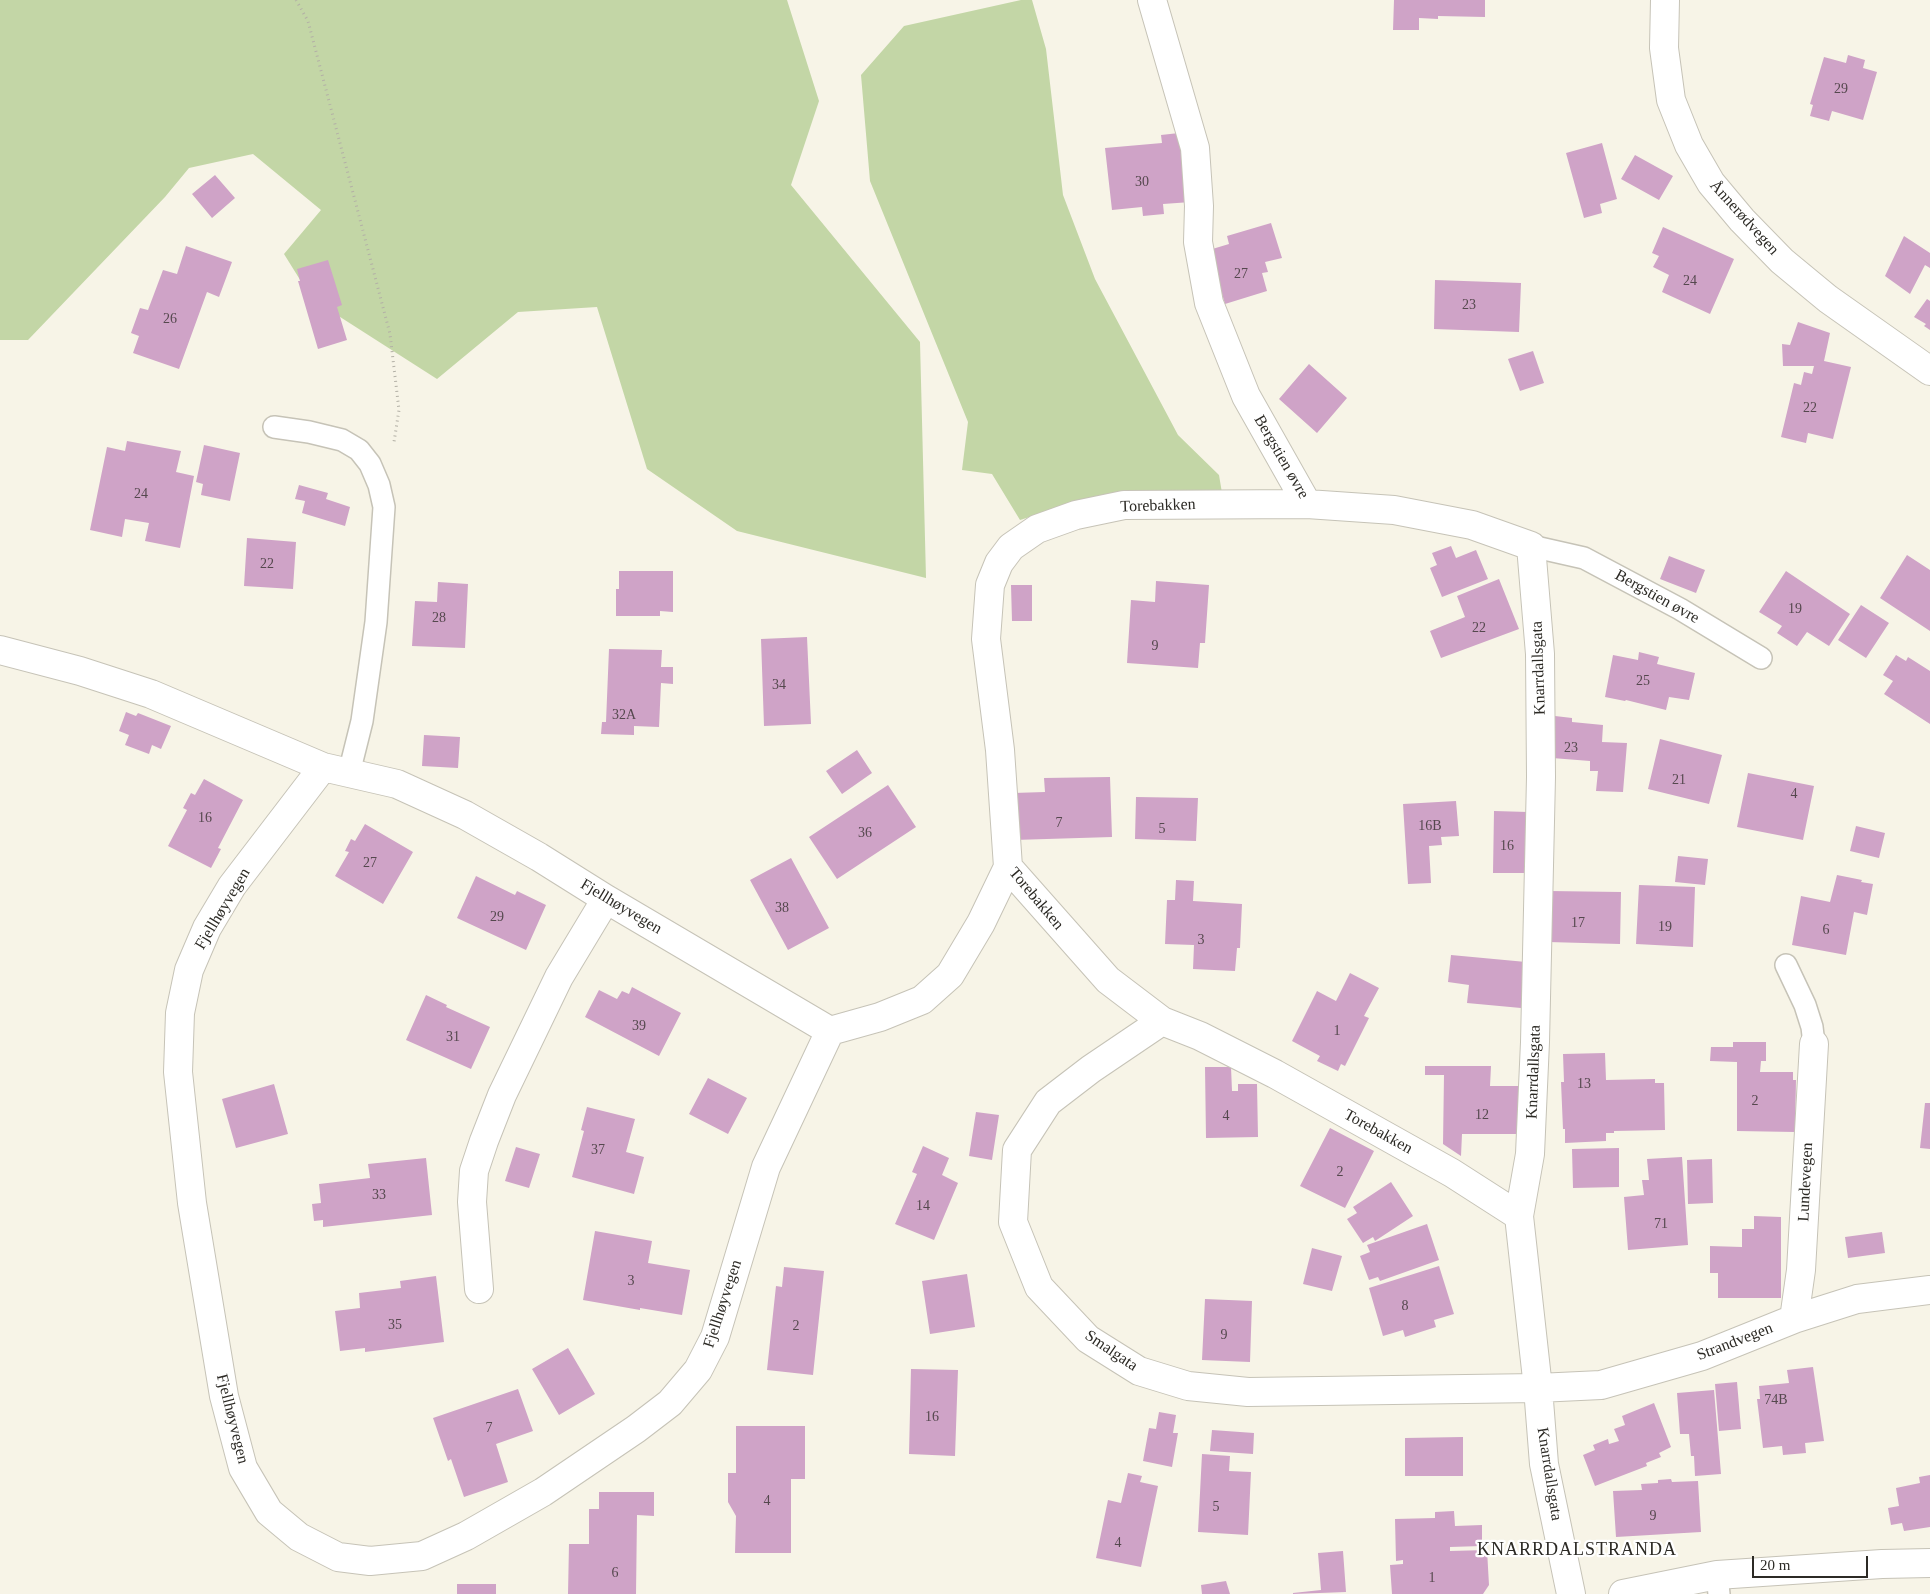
<!DOCTYPE html>
<html>
<head>
<meta charset="utf-8">
<style>
	body { margin:0 }
	#map { position:relative; width:1930px; height:1594px; overflow:hidden; background:#f7f4e7; font-family:"Times New Roman",serif }
	canvas { display:block }
	.scale { position:absolute; left:1752px; top:1556px; width:116px; height:22px; box-sizing:border-box; border:2px solid #2c2a25; border-top:0; padding-left:6px; font-size:15px; line-height:18px; white-space:nowrap; color:#2c2a25; -webkit-text-stroke:4px #fff; paint-order:stroke }
</style>
</head>
<body>
<div id="map">
<canvas width="1930" height="1594"></canvas>
<div class="scale">20 m</div>
</div>
<script>
const context = document.querySelector('canvas').getContext('2d');
context.lineJoin = 'round';
function fillPath(path, color) {
  context.fillStyle = color;
  context.fill(path, 'evenodd');
}
function poly(rows) {
  const path = new Path2D();
  for (const r of rows) {
    path.moveTo(r[0], r[1]);
    for (let i = 2; i < r.length; i += 2) path.lineTo(r[i], r[i + 1]);
  }
  return path;
}
function stroke(path, color, width, dash) {
  context.strokeStyle = color;
  context.lineWidth = width;
  context.lineCap = dash ? 'butt' : 'round';
  context.setLineDash(dash || []);
  context.stroke(path);
}
function write(font, color, halo, rows, align = 'center') {
  context.font = font + ' "Times New Roman",serif';
  context.lineWidth = 4.5;
  context.setLineDash([]);
  context.textBaseline = 'middle';
  context.strokeStyle = halo;
  context.fillStyle = color;
  for (const [text, x, y, turn = 0] of rows) {
    context.save();
    context.translate(x, y);
    context.rotate((+turn || 0) * Math.PI / 180);
    context.textAlign = isNaN(turn) ? turn : align;
    if (halo) context.strokeText(text, 0, 0);
    context.fillText(text, 0, 0);
    context.restore();
  }
}
fillPath(poly([
	[0,0,787,0,819,101,791,185,920,342,926,578,737,531,647,469,597,307,518,312,437,379,312,299,284,254,321,210,253,154,189,168,165,197,28,340,0,340],
	[1021,0,1032,0,1046,49,1063,195,1095,279,1178,435,1219,475,1222,493,1074,503,1020,520,992,474,962,470,968,422,870,181,861,75,904,26]
]), '#c3d6a6');
fillPath(poly([
	[1394,0,1485,0,1485,17,1438,16,1438,19,1419,18,1419,30,1393,30],
	[1848,55,1865,60,1863,68,1877,72,1863,120,1832,111,1829,121,1810,116,1813,105,1810,104,1824,57,1846,63],
	[1179,133,1185,140,1191,202,1163,204,1164,214,1143,216,1142,207,1112,210,1105,148,1162,143,1161,135],
	[1602,143,1617,199,1600,204,1602,213,1584,218,1566,153],
	[1635,155,1673,176,1659,200,1621,179],
	[215,175,235,198,212,218,192,194],
	[1271,223,1282,258,1265,262,1268,272,1262,273,1267,291,1225,304,1209,250,1229,244,1227,236],
	[1663,227,1734,259,1710,314,1662,292,1669,275,1653,267,1659,256,1652,253],
	[1904,236,1930,253,1930,268,1925,265,1910,294,1885,276],
	[186,246,232,262,219,297,207,292,179,369,133,353,139,336,131,333,140,308,148,310,163,270,177,274],
	[328,260,342,305,337,307,347,340,318,349,298,281,300,281,297,269],
	[1435,280,1521,283,1519,332,1434,329],
	[1927,299,1930,301,1930,330,1924,326,1926,324,1914,317],
	[1798,322,1830,333,1824,361,1851,367,1833,439,1808,433,1806,443,1781,437,1794,383,1801,385,1804,372,1812,374,1814,366,1783,366,1782,344,1790,345],
	[1533,351,1544,383,1520,391,1508,359],
	[1309,364,1347,398,1317,433,1279,399],
	[127,441,181,451,176,472,194,476,180,548,145,541,149,523,125,519,122,537,90,530,107,447,125,451],
	[204,445,240,453,230,501,201,495,203,484,196,482],
	[299,485,328,493,326,499,350,507,345,526,302,513,305,501,295,499],
	[247,538,296,542,293,589,244,586],
	[1451,546,1456,558,1476,550,1488,579,1442,597,1430,568,1437,565,1432,553],
	[1907,555,1930,570,1930,631,1880,598],
	[1669,556,1705,570,1696,593,1660,579],
	[619,571,673,571,673,612,660,611,660,616,616,616,616,589,619,589],
	[1786,571,1850,614,1829,646,1807,632,1797,646,1777,633,1782,626,1759,612],
	[1499,579,1519,629,1441,658,1430,631,1465,617,1457,596],
	[1156,581,1209,585,1205,643,1200,643,1198,668,1127,663,1131,600,1155,602],
	[438,582,468,584,465,648,412,646,415,601,437,602],
	[1011,585,1032,585,1032,621,1012,621],
	[1861,605,1889,623,1866,658,1838,640],
	[807,637,811,724,764,726,761,639],
	[609,649,662,650,661,667,673,667,673,684,661,683,659,727,634,726,634,735,601,734,602,722,606,722],
	[1639,652,1659,657,1657,664,1695,673,1689,700,1669,697,1666,710,1626,700,1625,701,1605,697,1613,655,1638,660],
	[1896,655,1906,661,1908,657,1930,671,1930,724,1884,694,1893,681,1883,675],
	[126,712,136,716,138,713,171,726,161,749,152,745,149,754,125,745,129,735,119,731],
	[1555,716,1572,718,1572,722,1603,725,1602,742,1627,743,1623,792,1596,791,1598,771,1590,771,1590,761,1552,758],
	[424,735,460,737,458,768,422,766],
	[1660,739,1722,755,1709,804,1648,789],
	[857,750,872,773,842,794,826,771],
	[1748,773,1814,786,1803,840,1737,827],
	[1110,777,1112,837,1014,840,1013,793,1045,792,1044,778],
	[204,779,243,800,218,848,221,849,211,868,168,846,187,810,183,808,191,793,195,795],
	[888,785,916,827,837,879,809,837],
	[1136,797,1198,798,1196,841,1135,839],
	[1456,801,1459,836,1441,837,1442,845,1429,846,1431,883,1408,884,1403,804],
	[1494,811,1528,812,1528,873,1493,873],
	[365,824,413,852,383,904,335,876,349,852,345,851,351,839,355,841],
	[1856,826,1885,833,1879,858,1850,851],
	[1678,856,1708,859,1705,885,1675,882],
	[791,858,829,928,788,950,750,880],
	[1837,875,1862,880,1861,882,1873,884,1867,915,1854,912,1846,955,1792,945,1801,896,1830,902],
	[476,876,515,895,517,891,546,905,526,950,457,918],
	[1176,880,1194,881,1193,901,1242,904,1240,948,1237,948,1235,971,1193,969,1194,945,1165,944,1167,900,1175,900],
	[1639,885,1695,887,1693,947,1636,944],
	[1549,891,1621,892,1620,944,1548,942],
	[1451,955,1526,962,1521,1008,1467,1003,1469,985,1448,982],
	[1350,973,1379,988,1364,1016,1369,1018,1345,1066,1341,1064,1338,1071,1317,1061,1320,1056,1292,1041,1317,991,1336,1001],
	[632,987,681,1013,659,1056,585,1017,599,990,617,999,622,991,629,994],
	[426,995,447,1005,446,1007,490,1027,471,1069,406,1040],
	[1733,1042,1766,1042,1766,1061,1761,1061,1760,1072,1793,1072,1793,1080,1796,1080,1795,1132,1737,1131,1737,1062,1710,1061,1711,1047,1733,1047],
	[1605,1053,1606,1080,1655,1079,1655,1083,1664,1083,1665,1130,1614,1131,1614,1133,1606,1133,1606,1141,1565,1143,1565,1129,1563,1129,1561,1082,1564,1082,1563,1054],
	[1425,1066,1491,1066,1490,1086,1519,1086,1520,1134,1462,1134,1461,1156,1443,1144,1444,1075,1425,1075],
	[1205,1067,1231,1067,1232,1091,1238,1091,1238,1084,1257,1084,1258,1137,1206,1138],
	[708,1078,747,1098,728,1134,689,1114],
	[274,1084,288,1134,236,1148,222,1099],
	[1925,1103,1930,1103,1930,1149,1920,1148],
	[587,1107,635,1119,626,1152,644,1157,634,1194,572,1177,584,1131,581,1130],
	[976,1112,999,1115,992,1160,969,1156],
	[1330,1128,1374,1151,1345,1208,1300,1186],
	[923,1146,949,1158,942,1175,958,1183,934,1240,895,1224,917,1174,912,1172],
	[516,1147,540,1154,529,1188,505,1181],
	[1619,1148,1619,1187,1573,1188,1572,1149],
	[1682,1157,1688,1245,1628,1250,1624,1197,1644,1195,1642,1180,1649,1180,1647,1159],
	[426,1158,432,1215,323,1227,323,1220,314,1221,312,1204,321,1203,319,1184,370,1178,368,1164],
	[1712,1159,1713,1203,1688,1204,1687,1160],
	[1391,1182,1413,1216,1375,1241,1373,1237,1363,1243,1347,1219,1357,1213,1353,1207],
	[1754,1216,1781,1217,1781,1298,1718,1298,1718,1273,1710,1273,1710,1246,1742,1247,1742,1229,1754,1229],
	[1427,1224,1439,1260,1380,1281,1378,1277,1369,1280,1360,1256,1370,1252,1367,1245],
	[595,1231,652,1241,648,1263,690,1270,682,1315,640,1308,640,1310,583,1300],
	[1882,1232,1885,1253,1848,1258,1845,1237],
	[1312,1248,1342,1256,1332,1291,1303,1284],
	[1439,1266,1454,1314,1434,1320,1436,1327,1405,1337,1403,1330,1383,1336,1369,1288],
	[784,1267,824,1271,813,1375,767,1370,776,1286,782,1287],
	[967,1274,975,1327,930,1334,922,1281],
	[436,1276,444,1342,365,1352,365,1348,340,1351,335,1311,360,1308,359,1293,401,1288,400,1281],
	[1205,1299,1252,1301,1250,1362,1202,1360],
	[568,1348,595,1394,559,1415,532,1369],
	[1813,1367,1824,1441,1805,1443,1806,1453,1783,1455,1782,1446,1763,1448,1757,1399,1760,1399,1759,1386,1789,1383,1787,1370],
	[911,1369,958,1370,955,1456,909,1454],
	[1737,1382,1741,1429,1719,1431,1715,1384],
	[518,1389,533,1431,496,1444,508,1482,464,1497,451,1459,448,1461,433,1418],
	[1714,1390,1721,1474,1695,1476,1694,1456,1691,1456,1689,1434,1680,1434,1677,1393],
	[1654,1403,1671,1447,1659,1453,1661,1457,1646,1463,1647,1466,1595,1486,1583,1455,1595,1450,1593,1445,1608,1439,1609,1444,1619,1441,1614,1429,1625,1425,1622,1416],
	[1159,1412,1176,1415,1173,1433,1178,1433,1172,1467,1143,1461,1149,1428,1156,1429],
	[736,1426,805,1426,805,1479,791,1479,791,1553,735,1553,736,1516,728,1502,728,1473,736,1473],
	[1212,1430,1254,1433,1253,1454,1210,1451],
	[1463,1437,1463,1476,1405,1476,1405,1438],
	[1202,1454,1230,1456,1229,1471,1251,1472,1248,1535,1198,1532],
	[1128,1473,1142,1476,1140,1482,1158,1486,1141,1567,1096,1558,1108,1500,1121,1503],
	[1930,1475,1930,1527,1904,1531,1902,1523,1891,1525,1888,1508,1899,1506,1896,1488,1920,1483,1919,1477],
	[1671,1479,1672,1482,1698,1481,1701,1532,1616,1537,1613,1491,1642,1490,1641,1484,1658,1483,1658,1480],
	[599,1492,654,1492,654,1516,637,1515,636,1594,568,1594,569,1544,589,1544,589,1509,599,1509],
	[1454,1511,1455,1526,1482,1525,1482,1546,1450,1547,1450,1551,1487,1550,1489,1585,1483,1594,1392,1594,1390,1565,1403,1564,1403,1560,1396,1561,1395,1519,1435,1518,1435,1512],
	[1343,1551,1346,1592,1293,1594,1293,1593,1321,1590,1318,1553],
	[1226,1581,1230,1594,1202,1594,1201,1585],
	[457,1584,496,1584,496,1594,457,1594]
]), '#cfa3c7');
const service = poly([
	[274,427,309,432,342,440,359,450,370,464,379,485,384,507,376,622,362,721,349,773],
	[1531,546,1584,558,1680,609,1761,658],
	[1786,965,1805,1005,1812,1027,1814,1044],
	[1717,1575,1719,1594]
]);
const minor = poly([
	[1152,0,1195,148,1199,206,1198,242,1209,303,1246,396,1307,504],
	[0,650,80,671,151,694,323,767,397,784,465,815,539,857,606,899,830,1031],
	[323,767,232,886,207,928,189,970,180,1013,178,1072,192,1203,224,1396,243,1468,269,1512,299,1537,338,1557,370,1561,422,1556,466,1536,543,1492,636,1429,670,1403,698,1370,715,1337,766,1167,830,1031,880,1017,922,1000,950,975,981,923,1008,867],
	[1162,1021,1091,1069,1048,1102,1017,1150,1013,1222,1039,1287,1088,1339,1139,1371,1188,1386,1248,1392,1538,1388,1601,1385,1702,1356,1794,1319,1857,1299,1930,1290],
	[1519,1216,1452,1173,1275,1074,1200,1036,1162,1021,1108,980,1008,867,1000,750,986,639,990,585,999,563,1011,547,1037,529,1076,515,1124,505,1307,504,1394,510,1472,525,1531,546,1540,654,1541,777,1535,1042,1530,1154,1519,1216,1538,1388,1544,1464,1571,1594],
	[479,1289,472,1202,474,1171,484,1141,502,1095,559,977,606,899],
	[1794,1319,1801,1270,1814,1044]
]);
const secondary = poly([
	[1665,0,1664,48,1671,100,1689,145,1711,183,1742,220,1782,261,1828,299,1930,371]
]);
const primary = poly([
	[1623,1594,1717,1575,1882,1564,1930,1563]
]);
stroke(service, '#c6c3b7', 24);
stroke(minor, '#c6c3b7', 30);
stroke(secondary, '#c6c3b7', 30);
stroke(primary, '#c6c3b7', 30);
stroke(poly([
	[296,0,308,21,390,334,399,410,394,442]
]), '#b3b0a6', 3, [1, 4]);
stroke(service, '#fff', 21);
stroke(minor, '#fff', 28);
stroke(secondary, '#fff', 28);
stroke(primary, '#fff', 28);
write('14px', '#55484e', null, [
	["29",1841,89],
	["30",1142,182],
	["27",1241,274],
	["24",1690,281],
	["23",1469,305],
	["26",170,319],
	["22",1810,408],
	["24",141,494],
	["22",267,564],
	["19",1795,609],
	["28",439,618],
	["22",1479,628],
	["9",1155,646],
	["25",1643,681],
	["34",779,685],
	["32A",624,715],
	["23",1571,748],
	["21",1679,780],
	["4",1794,794],
	["16",205,818],
	["7",1059,823],
	["16B",1430,826],
	["5",1162,829],
	["36",865,833],
	["16",1507,846],
	["27",370,863],
	["38",782,908],
	["29",497,917],
	["17",1578,923],
	["19",1665,927],
	["6",1826,930],
	["3",1201,940],
	["39",639,1026],
	["1",1337,1031],
	["31",453,1037],
	["13",1584,1084],
	["2",1755,1101],
	["12",1482,1115],
	["4",1226,1116],
	["37",598,1150],
	["2",1340,1172],
	["33",379,1195],
	["14",923,1206],
	["71",1661,1224],
	["3",631,1281],
	["8",1405,1306],
	["35",395,1325],
	["2",796,1326],
	["9",1224,1335],
	["74B",1776,1400],
	["16",932,1417],
	["7",489,1428],
	["4",767,1501],
	["5",1216,1507],
	["9",1653,1516],
	["4",1118,1543],
	["6",615,1573],
	["1",1432,1578]
]);
write('16px', '#2c2a25', '#fff', [
	["Ånnerødvegen",1744,218,48],
	["Bergstien øvre",1281,457,60],
	["Torebakken",1158,506,-2],
	["Bergstien øvre",1657,597,29],
	["Knarrdallsgata",1539,668,-92],
	["Torebakken",1036,899,50],
	["Fjellhøyvegen",621,907,31],
	["Fjellhøyvegen",223,909,-59],
	["Knarrdallsgata",1534,1072,-88],
	["Torebakken",1378,1132,29],
	["Lundevegen",1806,1182,-87],
	["Fjellhøyvegen",723,1304,-72],
	["Strandvegen",1735,1342,-21],
	["Smalgata",1111,1351,34],
	["Fjellhøyvegen",232,1419,76],
	["Knarrdallsgata",1549,1474,81]
]);
context.letterSpacing = '1px';
write('18px', '#2c2a25', '#fff', [
	["KNARRDALSTRANDA",1577,1550]
]);
context.letterSpacing = '0px';
</script>
</body>
</html>
